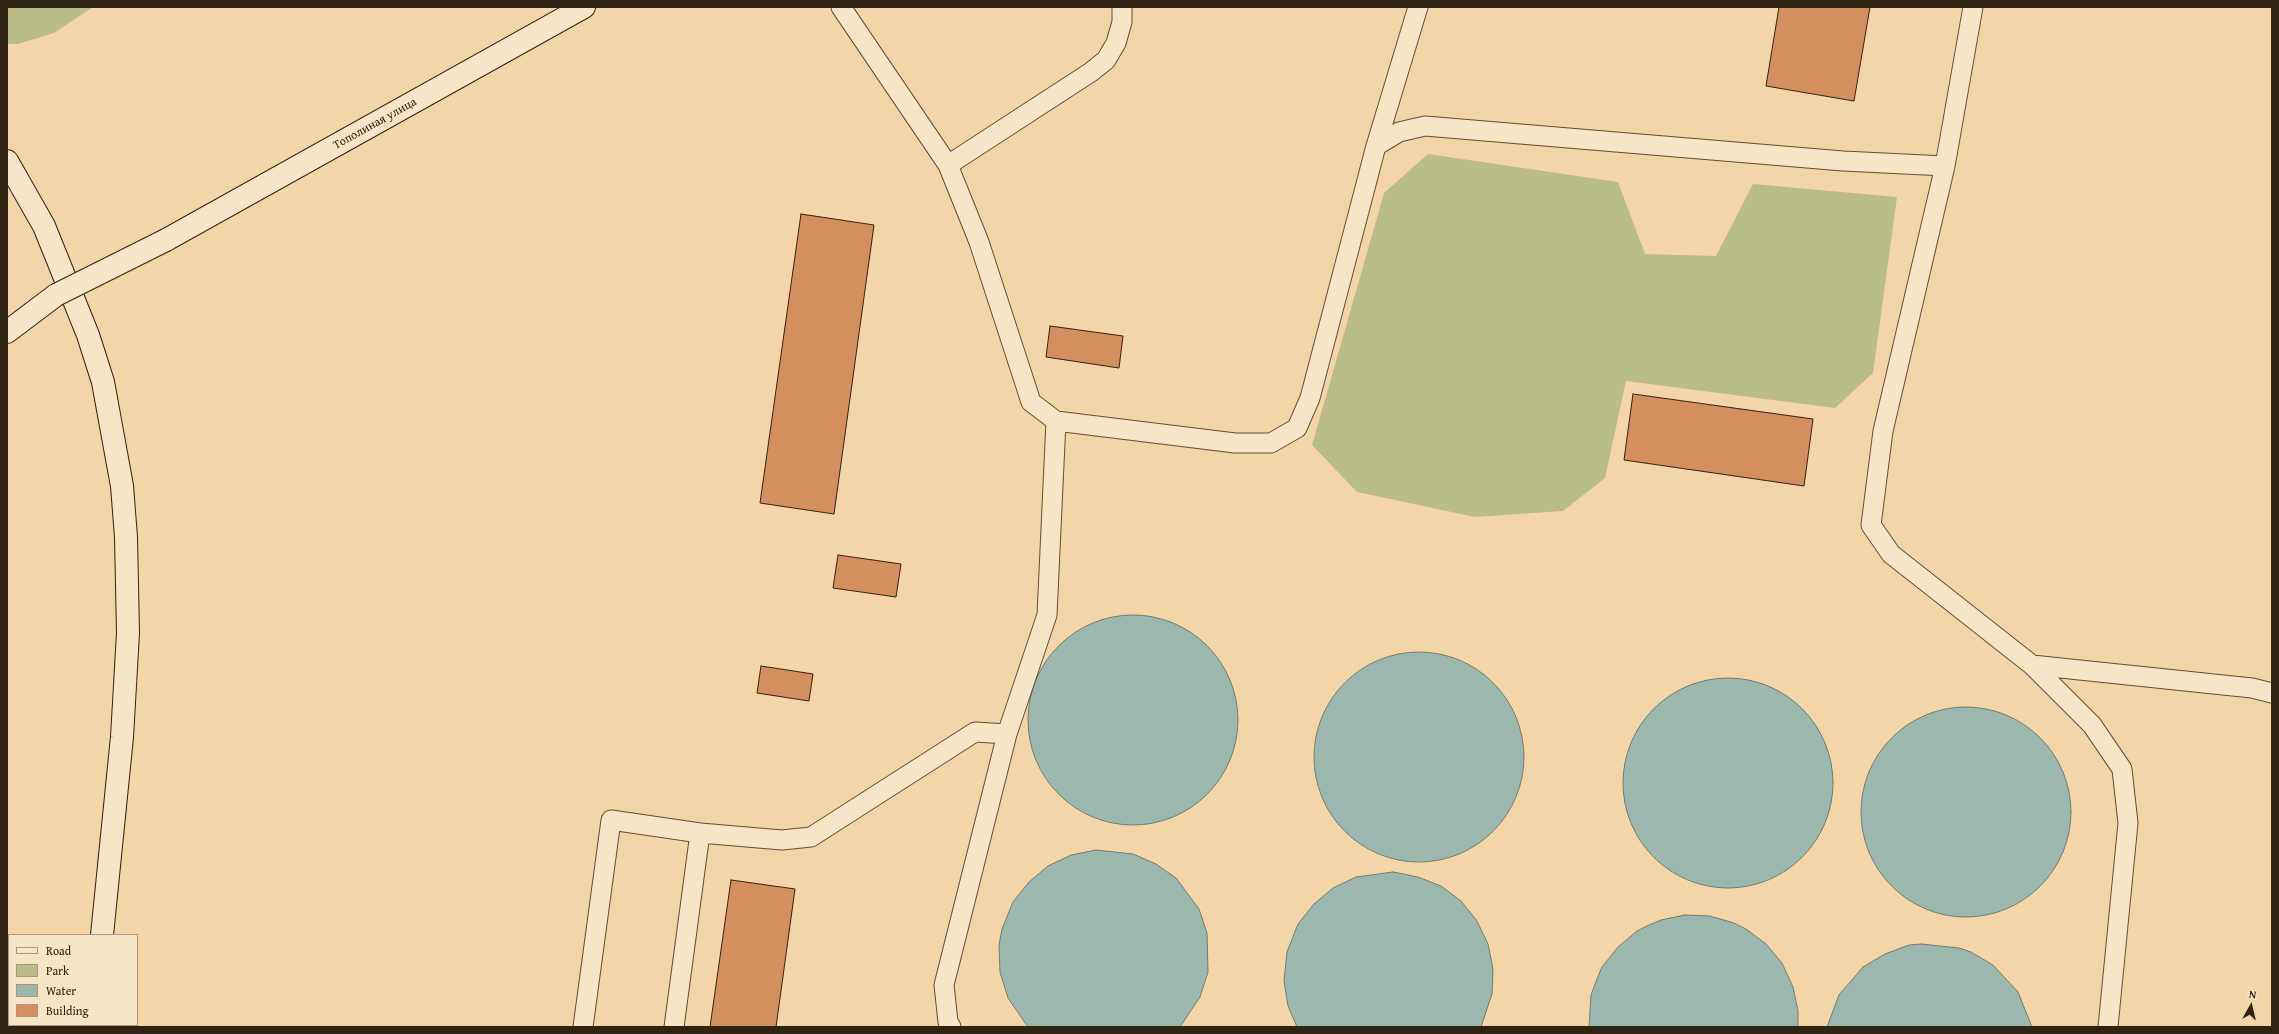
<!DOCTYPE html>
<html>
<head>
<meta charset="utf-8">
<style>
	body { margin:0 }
	#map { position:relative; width:2279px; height:1034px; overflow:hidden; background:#f4d5a7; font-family:"Gentium Book Plus",serif }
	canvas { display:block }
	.frame { position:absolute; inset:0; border:8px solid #2f2311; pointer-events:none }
	.legend { position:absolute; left:8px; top:934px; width:130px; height:92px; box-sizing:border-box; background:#f8e4c6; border:1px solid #a8977e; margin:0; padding:5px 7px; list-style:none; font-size:12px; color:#2f2311 }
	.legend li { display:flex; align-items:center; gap:8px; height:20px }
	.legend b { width:20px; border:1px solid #a8977e }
	.north { position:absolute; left:2231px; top:986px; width:40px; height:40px; -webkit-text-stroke:3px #f8e4c6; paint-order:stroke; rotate:8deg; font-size:11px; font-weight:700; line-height:16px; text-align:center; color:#2f2311 }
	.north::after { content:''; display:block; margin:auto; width:14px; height:18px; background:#2f2311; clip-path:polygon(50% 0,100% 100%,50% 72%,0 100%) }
</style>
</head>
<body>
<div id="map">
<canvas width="2279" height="1034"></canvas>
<div class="frame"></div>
<ul class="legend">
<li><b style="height:5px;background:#f8e4c6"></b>Road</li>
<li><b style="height:11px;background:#babd88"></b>Park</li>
<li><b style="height:11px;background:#9cb8ae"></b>Water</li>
<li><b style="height:11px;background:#d58e5f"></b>Building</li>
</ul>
<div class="north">N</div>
</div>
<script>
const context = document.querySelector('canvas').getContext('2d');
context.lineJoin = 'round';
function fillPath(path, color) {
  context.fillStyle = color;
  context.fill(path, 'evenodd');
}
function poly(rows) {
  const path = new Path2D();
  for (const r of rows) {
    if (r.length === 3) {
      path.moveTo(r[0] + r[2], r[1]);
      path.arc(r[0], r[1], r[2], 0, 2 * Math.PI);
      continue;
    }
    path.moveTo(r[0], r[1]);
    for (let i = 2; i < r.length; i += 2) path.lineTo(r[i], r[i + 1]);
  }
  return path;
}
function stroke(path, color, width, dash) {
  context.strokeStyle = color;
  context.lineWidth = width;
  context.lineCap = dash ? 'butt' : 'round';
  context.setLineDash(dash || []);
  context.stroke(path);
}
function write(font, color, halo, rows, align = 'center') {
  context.font = font + ' "Gentium Book Plus",serif';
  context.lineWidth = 3;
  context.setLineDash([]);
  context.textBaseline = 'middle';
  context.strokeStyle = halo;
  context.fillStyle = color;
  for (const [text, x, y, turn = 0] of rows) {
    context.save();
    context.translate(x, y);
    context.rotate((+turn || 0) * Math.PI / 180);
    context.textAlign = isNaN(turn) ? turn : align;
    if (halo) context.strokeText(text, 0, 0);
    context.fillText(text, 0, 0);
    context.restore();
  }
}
fillPath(poly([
	[7,7,93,7,54,33,18,44,7,44],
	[1428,154,1618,182,1645,254,1716,256,1753,184,1897,197,1873,373,1835,408,1626,381,1605,478,1563,511,1475,517,1357,492,1312,445,1384,193]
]), '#babd88');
const water = poly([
	[1133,720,105],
	[1419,757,105],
	[1728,783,105],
	[1966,812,105],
	[1096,850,1133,854,1156,864,1176,878,1199,909,1207,933,1208,972,1200,997,1180,1027,1028,1027,1008,998,1000,972,999,945,1002,929,1013,902,1029,882,1048,866,1071,855,1096,850],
	[1393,872,1418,877,1441,886,1461,901,1477,921,1488,944,1493,969,1492,994,1481,1027,1297,1027,1288,1006,1284,981,1287,952,1298,924,1314,904,1333,888,1356,877,1393,872],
	[1685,915,1710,916,1734,923,1746,929,1766,944,1782,963,1793,987,1798,1011,1798,1027,1589,1027,1591,995,1597,979,1602,967,1618,947,1637,931,1649,925,1661,920,1685,915],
	[1921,944,1959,948,1971,952,1993,965,2018,992,2032,1027,1827,1027,1839,995,1863,967,1885,954,1909,945,1921,944]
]);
fillPath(water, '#9cb8ae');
stroke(water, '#707c6f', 1);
const building = poly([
	[1779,7,1870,7,1854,101,1766,86,1779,7],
	[801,214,874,225,834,514,760,503,801,214],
	[1050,326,1123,336,1119,368,1046,357,1050,326],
	[1633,394,1813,419,1804,486,1624,460,1633,394],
	[838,555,901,564,896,597,833,588,838,555],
	[761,666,813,674,809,701,757,693,761,666],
	[731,880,795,889,776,1027,710,1027,731,880]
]);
fillPath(building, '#d58e5f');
stroke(building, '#2f2311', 1);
const lane = poly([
	[841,7,948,165],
	[1973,7,1945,166,1883,431,1871,525,1891,554,2032,665,2252,688,2272,693],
	[1376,146,1418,7],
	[1056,421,1235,443,1271,443,1297,428,1310,398,1376,146,1399,132,1425,126,1843,161,1945,166],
	[2032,665,2092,725,2122,769,2128,823,2108,1027],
	[583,1027,611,820,700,833],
	[674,1027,700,833,782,840,811,837,975,732,1007,734],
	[951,1027,948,1022,944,985,1007,734,1047,615,1056,421,1031,402,979,242,948,165,1091,72,1106,60,1116,43,1122,22,1122,7]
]);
const secondary = poly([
	[7,161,44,226,88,335,103,382,122,486,126,537,128,633,122,737,102,935],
	[166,240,584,7],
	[7,332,56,295],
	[92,1027,92,1025]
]);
stroke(lane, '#605036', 21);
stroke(secondary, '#2f2311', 24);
stroke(lane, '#f8e4c6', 19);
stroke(secondary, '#f8e4c6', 22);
const secondaryBridge = poly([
	[56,295,166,240]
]);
stroke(secondaryBridge, '#2f2311', 24, []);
stroke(secondaryBridge, '#f8e4c6', 22);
write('12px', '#2f2311', '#f8e4c6', [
	["Тополиная улица",375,124,-29]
]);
</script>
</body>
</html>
